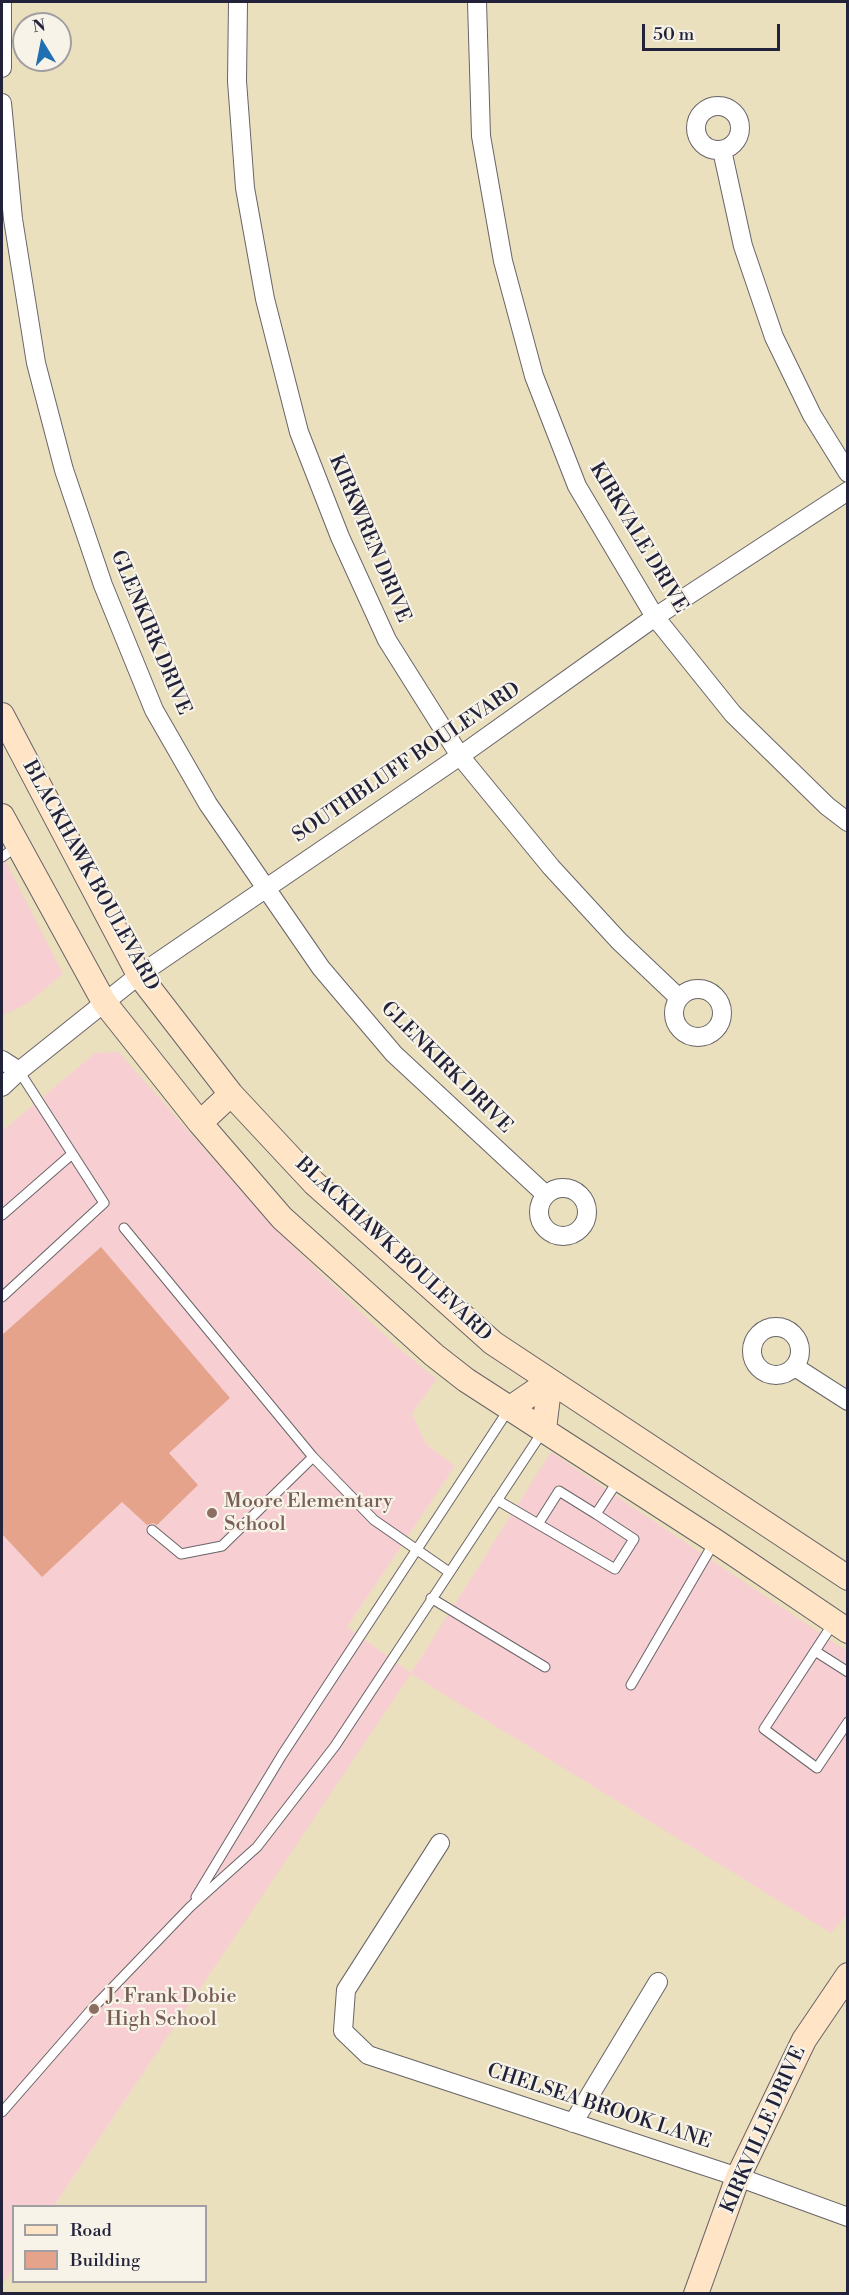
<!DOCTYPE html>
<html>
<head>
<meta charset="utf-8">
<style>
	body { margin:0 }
	#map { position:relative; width:849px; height:2295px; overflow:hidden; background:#ebe0bd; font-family:"Libre Bodoni",serif }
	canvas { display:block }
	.frame { position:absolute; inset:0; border:3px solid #22223b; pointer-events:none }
	.legend { position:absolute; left:12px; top:2205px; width:195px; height:78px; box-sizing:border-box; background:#f7f3e8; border:2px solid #a29fa3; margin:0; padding:8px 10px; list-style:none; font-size:18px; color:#22223b }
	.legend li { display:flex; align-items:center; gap:12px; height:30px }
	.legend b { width:30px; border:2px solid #a29fa3 }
	.north { position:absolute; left:12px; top:12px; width:60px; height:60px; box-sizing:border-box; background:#f7f3e8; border:2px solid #a29fa3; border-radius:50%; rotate:350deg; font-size:16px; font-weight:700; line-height:24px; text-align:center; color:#22223b }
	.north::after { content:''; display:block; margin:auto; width:21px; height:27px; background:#1f6fb2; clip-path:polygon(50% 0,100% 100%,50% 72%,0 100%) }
	.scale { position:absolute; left:642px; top:24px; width:138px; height:27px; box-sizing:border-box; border:3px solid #22223b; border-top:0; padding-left:8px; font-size:18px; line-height:21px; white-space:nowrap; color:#22223b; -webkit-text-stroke:4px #f7f3e8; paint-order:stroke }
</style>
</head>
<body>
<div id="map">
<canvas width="849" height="2295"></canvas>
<div class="frame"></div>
<ul class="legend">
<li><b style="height:8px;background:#ffe4c6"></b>Road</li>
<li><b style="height:16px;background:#e6a38c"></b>Building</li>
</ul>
<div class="north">N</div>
<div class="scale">50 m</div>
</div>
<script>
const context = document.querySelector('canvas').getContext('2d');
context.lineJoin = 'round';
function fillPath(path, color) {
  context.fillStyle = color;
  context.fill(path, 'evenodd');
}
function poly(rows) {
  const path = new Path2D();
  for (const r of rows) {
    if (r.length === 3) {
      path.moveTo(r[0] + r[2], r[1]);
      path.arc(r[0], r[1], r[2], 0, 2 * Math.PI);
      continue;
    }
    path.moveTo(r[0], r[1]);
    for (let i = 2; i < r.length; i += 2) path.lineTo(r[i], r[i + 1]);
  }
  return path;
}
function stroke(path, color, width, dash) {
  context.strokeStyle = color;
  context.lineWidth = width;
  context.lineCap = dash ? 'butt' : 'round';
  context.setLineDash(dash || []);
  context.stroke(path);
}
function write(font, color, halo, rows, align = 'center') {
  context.font = font + ' "Libre Bodoni",serif';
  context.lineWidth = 4.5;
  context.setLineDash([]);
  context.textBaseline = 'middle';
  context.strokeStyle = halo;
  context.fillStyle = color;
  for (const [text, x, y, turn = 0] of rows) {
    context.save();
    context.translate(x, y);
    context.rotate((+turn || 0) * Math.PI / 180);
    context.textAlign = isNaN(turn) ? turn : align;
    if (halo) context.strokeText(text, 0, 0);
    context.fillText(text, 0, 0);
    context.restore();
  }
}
fillPath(poly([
	[3,856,63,974,27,1004,2,1016],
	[119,1052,272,1226,396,1346,437,1379,412,1413,426,1444,455,1466,347,1627,411,1673,551,1452,847,1651,847,1914,831,1933,411,1674,54,2206,14,2206,13,2268,2,2286,2,1131,95,1053]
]), '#f7cfd3');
fillPath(poly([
	[101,1247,230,1398,169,1453,198,1485,157,1525,153,1523,147,1525,122,1502,42,1577,2,1534,2,1335]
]), '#e6a38c');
const lane = poly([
	[2,857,17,846],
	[2,1215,72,1154],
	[124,1228,313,1457,374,1520,449,1572],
	[2,1297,104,1203,19,1071],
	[497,1500,615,1569,634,1539,596,1514,619,1479],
	[538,1524,559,1491,596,1514],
	[152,1530,181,1554,222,1546,313,1457],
	[431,1598,545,1667],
	[834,1622,764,1729,817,1768,848,1722],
	[815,1651,848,1672],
	[631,1685,715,1541],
	[196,1897,282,1755,509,1409],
	[2,2112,91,2010,190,1907,257,1847,335,1746,543,1431]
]);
const street = poly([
	[238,2,237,81,245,188,265,299,299,432,340,537,387,640,460,756,551,867,619,941,679,998],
	[477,2,481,136,503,261,534,376,577,486,655,617,733,714,827,806,848,822],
	[2,68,2,2],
	[2,103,13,219,36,363,64,470,103,585,154,710,208,804,321,968,394,1054,546,1195],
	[718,128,22],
	[722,150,743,246,774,337,812,415,848,473],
	[698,1013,24],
	[2,1060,19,1071],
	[2,1087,19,1071,139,975,460,756,655,617,848,491],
	[563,1212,24],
	[776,1351,24],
	[795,1367,848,1401],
	[440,1843,346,1990,343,2031,368,2055,738,2177,848,2217],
	[573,2123,658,1982]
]);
const secondary = poly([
	[2,715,139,975,231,1094,314,1183,493,1343,848,1578],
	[2,816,104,1002,200,1123,282,1218,434,1355,466,1380,715,1541,848,1631],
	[200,1123,231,1094],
	[509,1409,550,1381],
	[544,1429,550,1381],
	[696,2294,738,2177,804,2040,848,1975]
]);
stroke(lane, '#686468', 11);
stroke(street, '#686468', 20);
stroke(secondary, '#686468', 26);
stroke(lane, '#fff', 9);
stroke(street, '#fff', 18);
stroke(secondary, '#ffe4c6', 24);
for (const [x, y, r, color] of [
	[212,1513,6,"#8d6e63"],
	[94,2009,6,"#8d6e63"]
]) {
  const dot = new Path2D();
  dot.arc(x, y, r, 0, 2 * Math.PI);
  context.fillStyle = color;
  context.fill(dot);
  stroke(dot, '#f7f3e8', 2);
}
write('20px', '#22223b', '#f7f3e8', [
	["KIRKVALE DRIVE",638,538,59],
	["KIRKWREN DRIVE",369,539,67],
	["GLENKIRK DRIVE",150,633,67],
	["SOUTHBLUFF BOULEVARD",407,763,-34],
	["BLACKHAWK BOULEVARD",90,876,61],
	["GLENKIRK DRIVE",446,1068,45],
	["BLACKHAWK BOULEVARD",393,1250,43],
	["CHELSEA BROOK LANE",599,2107,18],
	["KIRKVILLE DRIVE",764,2130,-66]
]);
write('20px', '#785e54', '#f7f3e8', [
	["Moore Elementary",224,1502],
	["School",224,1525],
	["J. Frank Dobie",106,1997],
	["High School",106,2020]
], 'left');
</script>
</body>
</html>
